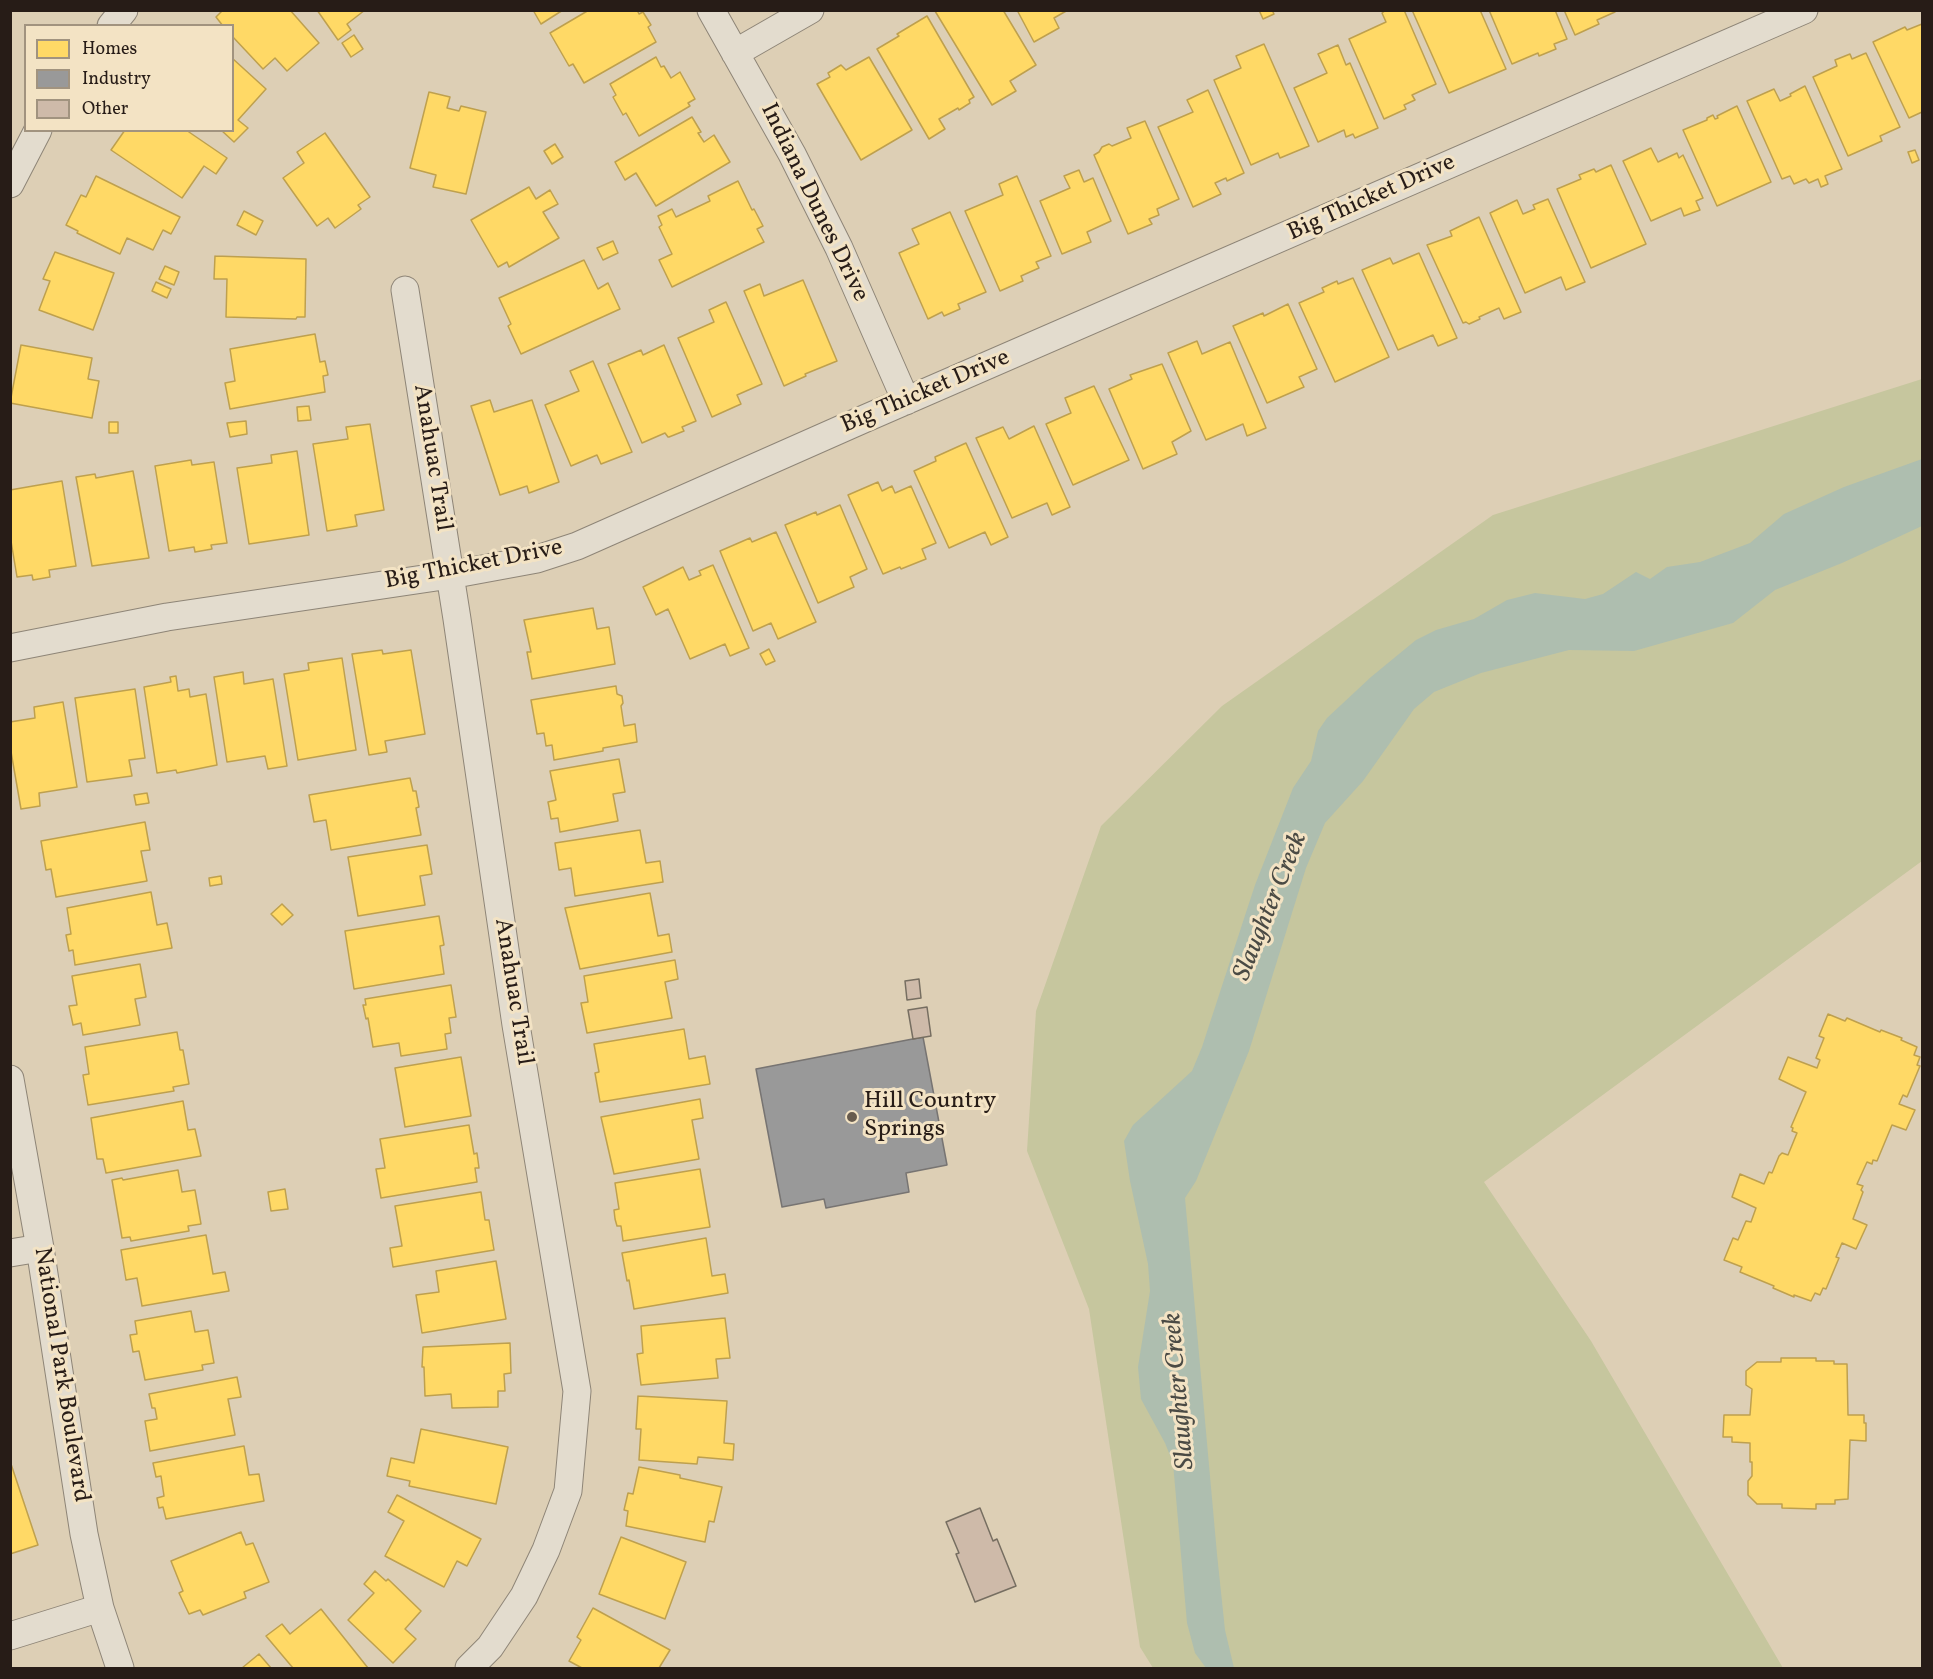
<!DOCTYPE html>
<html>
<head>
<meta charset="utf-8">
<style>
	body { margin:0 }
	#map { position:relative; width:1933px; height:1679px; overflow:hidden; background:#ddcfb5; font-family:Vollkorn,serif }
	canvas { display:block }
	.frame { position:absolute; inset:0; border:12px solid #271c17; pointer-events:none }
	.legend { position:absolute; left:24px; top:24px; width:210px; height:108px; box-sizing:border-box; background:#f3e3c4; border:2px solid #a1937f; margin:0; padding:8px 10px; list-style:none; font-size:18px; color:#271c17 }
	.legend li { display:flex; align-items:center; gap:12px; height:30px }
	.legend b { width:30px; border:2px solid #a1937f }
</style>
</head>
<body>
<div id="map">
<canvas width="1933" height="1679"></canvas>
<div class="frame"></div>
<ul class="legend">
<li><b style="height:16px;background:#ffd966"></b>Homes</li>
<li><b style="height:16px;background:#999"></b>Industry</li>
<li><b style="height:16px;background:#cebaa9"></b>Other</li>
</ul>
</div>
<script>
const context = document.querySelector('canvas').getContext('2d');
context.lineJoin = 'round';
function fillPath(path, color) {
  context.fillStyle = color;
  context.fill(path, 'evenodd');
}
function poly(rows) {
  const path = new Path2D();
  for (const r of rows) {
    path.moveTo(r[0], r[1]);
    for (let i = 2; i < r.length; i += 2) path.lineTo(r[i], r[i + 1]);
  }
  return path;
}
function stroke(path, color, width, dash) {
  context.strokeStyle = color;
  context.lineWidth = width;
  context.lineCap = dash ? 'butt' : 'round';
  context.setLineDash(dash || []);
  context.stroke(path);
}
function write(font, color, halo, rows, align = 'center') {
  context.font = font + ' Vollkorn,serif';
  context.lineWidth = 6;
  context.setLineDash([]);
  context.textBaseline = 'middle';
  context.strokeStyle = halo;
  context.fillStyle = color;
  for (const [text, x, y, turn = 0] of rows) {
    context.save();
    context.translate(x, y);
    context.rotate((+turn || 0) * Math.PI / 180);
    context.textAlign = isNaN(turn) ? turn : align;
    if (halo) context.strokeText(text, 0, 0);
    context.fillText(text, 0, 0);
    context.restore();
  }
}
fillPath(poly([
	[1922,379,1922,861,1484,1182,1591,1341,1783,1668,1153,1668,1140,1647,1089,1309,1027,1151,1036,1011,1101,826,1222,706,1493,515]
]), '#c6c69e');
fillPath(poly([
	[1922,459,1922,526,1842,563,1775,590,1733,623,1634,651,1569,650,1481,673,1434,692,1414,709,1363,781,1325,823,1306,868,1249,1051,1196,1181,1185,1198,1217,1554,1225,1630,1234,1668,1206,1668,1195,1653,1187,1623,1173,1463,1165,1443,1141,1399,1138,1367,1150,1291,1148,1264,1130,1181,1124,1141,1133,1125,1192,1071,1202,1047,1255,885,1293,788,1311,761,1318,731,1327,718,1371,677,1416,640,1436,630,1474,619,1507,600,1535,593,1585,599,1603,594,1636,572,1650,579,1667,567,1700,562,1750,543,1784,514,1844,487]
]), '#aebeaf');
const homes = poly([
	[223,10,290,10,319,43,287,71,275,58,263,69,232,36,232,26,223,26,216,17,223,10],
	[317,10,365,10,347,24,351,30,338,40,317,10],
	[533,10,563,10,541,24,533,10],
	[589,10,637,10,639,14,643,12,651,25,648,27,656,42,584,83,573,64,569,66,550,33,589,10],
	[937,10,1003,10,1036,65,1010,81,1016,91,992,105,935,11,937,10],
	[1017,10,1068,10,1054,18,1059,28,1034,42,1017,10],
	[1259,10,1272,10,1274,14,1263,19,1259,10],
	[1386,10,1404,10,1436,84,1412,95,1415,100,1404,105,1406,109,1384,119,1349,39,1386,22,1382,13,1386,10],
	[1412,10,1480,10,1506,69,1449,93,1412,10],
	[1489,10,1555,10,1567,39,1554,44,1556,49,1539,56,1538,53,1512,64,1489,10],
	[1564,10,1614,10,1615,12,1597,20,1599,24,1575,35,1564,10],
	[927,16,974,97,969,100,970,103,959,110,958,108,939,119,945,129,929,139,877,49,899,36,897,34,927,16],
	[1922,24,1922,112,1909,118,1873,42,1905,27,1907,30,1922,24],
	[354,35,363,49,351,57,342,43,354,35],
	[1264,44,1309,146,1280,158,1278,153,1251,165,1214,80,1241,68,1236,56,1264,44],
	[1338,45,1346,65,1350,63,1378,128,1355,138,1353,134,1346,137,1344,130,1318,142,1294,88,1327,73,1318,54,1338,45],
	[1866,53,1900,127,1880,136,1882,141,1848,156,1813,77,1837,66,1835,60,1850,54,1852,59,1866,53],
	[656,57,661,67,664,66,671,78,680,72,695,99,688,103,690,106,639,136,626,113,623,115,613,97,616,95,610,84,656,57],
	[869,57,912,130,861,160,817,84,830,77,828,73,841,65,846,70,869,57],
	[232,58,266,89,238,120,248,128,234,142,221,130,232,130,232,58],
	[1805,86,1842,169,1825,176,1828,184,1821,187,1818,179,1809,183,1806,179,1794,184,1790,176,1782,179,1747,101,1774,89,1780,101,1791,96,1790,94,1805,86],
	[1208,90,1244,173,1227,181,1226,178,1215,183,1221,194,1193,207,1158,127,1193,112,1187,100,1208,90],
	[429,92,450,97,447,108,459,111,461,106,486,112,466,194,433,187,436,175,410,168,429,92],
	[1737,106,1771,182,1717,206,1683,130,1707,120,1707,118,1713,115,1715,119,1718,118,1717,116,1737,106],
	[692,117,701,132,698,133,704,142,714,135,730,162,656,206,636,173,625,180,615,162,692,117],
	[1145,121,1179,199,1157,209,1159,215,1149,219,1152,224,1128,234,1094,155,1099,152,1102,147,1109,144,1112,146,1131,138,1127,128,1145,121],
	[186,130,227,158,216,174,204,166,182,198,111,150,125,130,186,130],
	[325,133,370,197,358,205,361,209,335,228,328,218,317,226,283,178,304,163,297,152,325,133],
	[555,144,563,157,552,164,544,151,555,144],
	[1651,148,1658,162,1677,153,1679,158,1683,155,1703,198,1696,201,1700,210,1684,216,1681,208,1651,221,1623,161,1651,148],
	[1915,150,1919,160,1912,163,1908,152,1915,150],
	[1611,165,1646,244,1591,268,1557,189,1581,179,1579,175,1594,169,1596,172,1611,165],
	[1079,170,1084,182,1093,178,1111,221,1087,232,1091,242,1062,254,1040,201,1070,188,1064,176,1079,170],
	[96,176,180,217,171,234,163,230,153,250,127,238,120,254,77,233,78,231,66,225,81,195,86,197,96,176],
	[1017,176,1051,256,1036,262,1039,268,1021,276,1023,281,1000,291,965,211,1003,195,999,184,1017,176],
	[738,181,752,210,754,209,763,226,757,229,764,242,672,287,659,260,672,254,659,227,662,225,658,216,672,209,676,217,710,201,708,196,738,181],
	[529,187,536,199,550,190,558,204,543,212,559,238,509,267,507,262,498,267,471,220,529,187],
	[1548,199,1585,282,1566,290,1561,277,1525,293,1490,213,1517,200,1523,214,1535,209,1533,205,1548,199],
	[244,211,263,221,256,235,237,225,244,211],
	[950,212,986,292,958,304,960,309,944,316,942,312,928,319,899,253,919,244,912,229,950,212],
	[1479,217,1521,312,1504,319,1499,308,1479,317,1480,319,1469,324,1466,322,1463,323,1427,245,1452,236,1450,231,1479,217],
	[613,241,618,253,603,260,597,248,613,241],
	[55,252,114,273,93,330,39,310,50,281,43,279,55,252],
	[1419,253,1457,338,1438,346,1433,335,1398,350,1362,270,1390,258,1393,264,1419,253],
	[215,256,306,259,305,317,297,317,296,319,226,317,227,279,214,279,215,256],
	[584,260,598,289,608,283,620,309,521,354,508,326,511,324,499,298,584,260],
	[165,266,179,272,174,285,159,279,165,266],
	[1353,278,1389,357,1335,382,1299,303,1324,292,1322,288,1337,281,1338,284,1353,278],
	[803,280,837,361,805,374,806,376,784,386,744,291,760,284,764,296,803,280],
	[156,282,171,289,167,298,152,291,156,282],
	[726,302,762,384,737,395,741,404,712,417,678,338,714,322,709,310,726,302],
	[1288,304,1317,369,1299,377,1304,387,1267,403,1233,326,1263,313,1264,316,1288,304],
	[315,334,320,362,325,361,328,375,323,376,325,392,230,409,225,383,235,381,230,349,315,334],
	[1197,341,1202,354,1230,342,1266,428,1247,436,1243,424,1206,440,1168,353,1197,341],
	[21,345,92,358,88,379,99,381,92,418,10,403,21,345],
	[664,345,696,421,682,427,684,431,669,437,668,437,665,433,642,443,608,364,641,350,643,355,664,345],
	[593,361,632,452,601,464,597,455,571,466,545,405,579,391,570,371,593,361],
	[1162,364,1191,431,1172,442,1177,454,1143,469,1109,389,1132,379,1130,375,1162,364],
	[1094,386,1129,460,1073,485,1046,424,1071,413,1065,398,1094,386],
	[490,400,494,412,532,400,559,482,529,493,527,486,500,495,471,406,490,400],
	[309,406,311,420,298,421,297,407,309,406],
	[246,421,247,434,230,437,227,423,246,421],
	[109,422,118,422,118,433,109,433,109,422],
	[370,424,384,510,355,515,357,526,327,531,313,444,348,439,346,427,370,424],
	[1034,426,1070,507,1052,515,1047,503,1012,518,976,438,1003,427,1009,439,1034,426],
	[966,443,1008,537,991,545,985,532,949,548,914,471,936,461,935,457,966,443],
	[297,451,309,535,249,544,237,468,272,463,271,455,297,451],
	[191,460,192,465,214,462,227,543,211,545,212,549,195,552,194,547,169,551,155,466,191,460],
	[133,471,149,558,92,566,76,477,95,474,96,478,133,471],
	[62,481,76,566,49,570,50,577,33,580,32,575,17,577,10,535,10,490,62,481],
	[878,482,882,491,892,486,895,493,911,486,936,543,922,549,926,559,901,569,900,567,883,574,848,495,878,482],
	[840,505,867,569,850,577,854,587,818,603,785,525,816,512,817,515,840,505],
	[776,532,816,622,778,639,771,623,753,631,720,551,750,538,752,542,776,532],
	[713,565,749,648,730,656,725,644,690,659,668,609,656,615,643,587,683,567,689,580,701,575,699,571,713,565],
	[593,608,597,629,609,627,615,664,532,679,527,652,531,652,524,620,593,608],
	[769,649,775,661,766,665,760,654,769,649],
	[382,650,383,654,411,650,425,734,385,741,387,752,369,755,352,654,382,650],
	[342,658,356,750,298,760,284,674,309,670,308,663,342,658],
	[243,672,244,684,273,679,287,766,268,769,265,756,227,762,214,677,243,672],
	[176,676,178,691,189,689,190,697,206,694,217,765,177,773,176,770,157,773,144,687,171,682,170,677,176,676],
	[616,686,617,694,622,696,623,703,621,706,624,726,635,724,637,742,603,748,603,751,554,760,552,745,546,746,544,733,537,734,531,700,616,686],
	[135,689,145,758,129,760,132,776,87,782,75,698,135,689],
	[63,702,77,787,39,793,40,806,21,809,10,746,10,722,35,718,34,707,63,702],
	[619,759,625,792,613,794,618,821,560,832,558,818,551,819,549,807,548,802,556,800,550,771,619,759],
	[410,778,413,791,416,791,419,807,416,808,421,835,331,850,326,820,314,822,309,795,410,778],
	[147,793,149,803,136,805,134,795,147,793],
	[145,822,150,850,141,851,147,881,56,897,51,869,46,870,41,841,145,822],
	[640,830,646,863,660,861,663,882,575,896,571,868,559,870,555,843,640,830],
	[427,845,432,874,420,876,425,905,358,916,348,857,427,845],
	[221,876,222,884,210,886,209,878,221,876],
	[151,892,157,925,167,923,172,948,75,965,73,950,69,951,66,935,71,934,67,908,151,892],
	[650,893,658,936,669,934,672,952,580,969,565,908,650,893],
	[282,904,293,915,282,925,271,914,282,904],
	[439,916,444,945,440,946,444,974,354,989,345,931,439,916],
	[675,960,678,979,665,982,672,1018,587,1033,581,1003,588,1002,584,976,675,960],
	[140,964,146,997,135,999,140,1025,83,1035,81,1023,73,1025,69,1006,77,1005,72,976,140,964],
	[451,985,456,1017,449,1018,451,1033,445,1034,447,1049,401,1056,399,1043,373,1047,368,1018,366,1019,363,1005,366,1005,365,999,451,985],
	[1828,1014,1845,1021,1847,1018,1880,1032,1881,1030,1902,1038,1901,1040,1917,1047,1914,1055,1920,1057,1917,1065,1920,1066,1907,1097,1903,1095,1899,1104,1915,1110,1906,1130,1892,1125,1877,1161,1873,1160,1872,1164,1867,1162,1857,1184,1863,1186,1861,1190,1863,1192,1853,1219,1867,1225,1856,1249,1842,1243,1836,1257,1839,1258,1826,1289,1823,1288,1820,1295,1815,1293,1811,1301,1794,1295,1794,1297,1773,1288,1774,1286,1740,1272,1742,1267,1724,1260,1733,1238,1738,1240,1746,1221,1751,1222,1756,1208,1732,1197,1740,1174,1764,1184,1769,1172,1772,1173,1779,1156,1782,1153,1788,1155,1797,1133,1792,1131,1793,1128,1791,1127,1806,1092,1779,1079,1788,1057,1817,1068,1820,1060,1816,1058,1824,1038,1819,1036,1828,1014],
	[684,1029,689,1059,705,1056,710,1084,600,1102,595,1073,599,1072,594,1044,684,1029],
	[177,1032,180,1050,183,1050,189,1084,173,1087,174,1091,88,1105,83,1075,89,1074,85,1047,177,1032],
	[461,1057,471,1116,405,1127,395,1068,461,1057],
	[700,1099,703,1118,692,1120,699,1159,614,1174,601,1117,700,1099],
	[183,1101,188,1130,195,1129,201,1156,106,1173,103,1159,97,1159,91,1118,183,1101],
	[469,1125,474,1154,477,1153,479,1168,475,1168,477,1182,381,1198,376,1169,385,1168,380,1139,469,1125],
	[700,1169,710,1227,623,1241,621,1226,617,1226,615,1219,614,1210,619,1209,615,1183,700,1169],
	[178,1170,182,1192,195,1190,201,1224,188,1226,189,1231,131,1241,130,1237,122,1238,112,1180,122,1178,123,1180,178,1170],
	[285,1189,288,1209,271,1211,268,1192,285,1189],
	[481,1192,485,1220,489,1220,494,1250,393,1267,390,1248,402,1246,395,1206,481,1192],
	[206,1235,213,1274,225,1272,229,1291,142,1306,137,1278,126,1280,121,1250,206,1235],
	[706,1238,712,1276,725,1274,728,1293,634,1309,629,1280,627,1281,622,1253,706,1238],
	[496,1261,506,1319,422,1333,416,1295,439,1292,436,1271,496,1261],
	[191,1311,195,1332,208,1330,214,1363,202,1365,203,1370,145,1380,139,1351,133,1352,130,1335,137,1334,135,1321,191,1311],
	[725,1318,730,1358,716,1359,718,1378,641,1385,637,1354,643,1353,641,1326,725,1318],
	[510,1343,511,1373,504,1374,505,1391,498,1391,498,1407,452,1408,451,1394,425,1396,424,1367,422,1367,423,1347,510,1343],
	[1781,1358,1816,1358,1816,1361,1834,1361,1834,1364,1847,1364,1848,1415,1864,1415,1864,1423,1866,1423,1866,1441,1850,1440,1848,1499,1835,1500,1835,1504,1816,1504,1816,1509,1782,1508,1782,1504,1757,1504,1748,1495,1748,1481,1752,1476,1752,1462,1750,1462,1750,1443,1732,1442,1732,1437,1723,1437,1724,1415,1750,1415,1752,1389,1746,1385,1746,1371,1757,1362,1781,1362,1781,1358],
	[237,1377,241,1397,228,1399,235,1435,150,1451,145,1421,157,1419,155,1408,152,1408,149,1394,237,1377],
	[638,1396,727,1401,724,1443,734,1444,733,1460,698,1457,697,1464,639,1460,641,1429,636,1429,638,1396],
	[421,1429,508,1447,496,1504,409,1486,410,1481,387,1476,391,1458,414,1463,421,1429],
	[244,1446,249,1475,259,1474,264,1501,166,1519,163,1507,159,1508,157,1498,164,1496,161,1476,156,1477,153,1463,244,1446],
	[10,1461,38,1545,10,1554,10,1461],
	[639,1467,680,1475,680,1478,722,1487,714,1522,709,1521,705,1542,626,1526,628,1511,624,1510,628,1493,633,1494,639,1467],
	[397,1495,481,1539,467,1566,457,1561,444,1587,385,1556,404,1521,388,1512,397,1495],
	[241,1532,246,1545,253,1543,269,1582,244,1592,246,1598,203,1615,200,1610,189,1614,179,1593,183,1591,171,1561,241,1532],
	[621,1537,686,1562,665,1619,599,1594,621,1537],
	[375,1571,386,1581,388,1579,421,1611,405,1629,416,1639,393,1663,348,1620,374,1593,364,1584,375,1571],
	[593,1608,670,1650,659,1668,582,1668,569,1661,581,1640,577,1637,593,1608],
	[321,1609,368,1668,293,1668,266,1636,282,1624,290,1634,321,1609],
	[259,1654,271,1668,242,1668,259,1654]
]);
fillPath(homes, '#ffd966');
stroke(homes, '#bea04e', 1.5);
const industry = poly([
	[923,1037,947,1165,906,1173,909,1192,826,1208,824,1199,782,1207,756,1069,923,1037]
]);
fillPath(industry, '#999');
stroke(industry, '#777472', 1.5);
const building = poly([
	[919,979,921,998,907,1000,905,981,919,979],
	[927,1007,931,1036,913,1039,908,1010,927,1007],
	[980,1508,993,1541,997,1539,1016,1586,975,1602,956,1554,959,1553,946,1522,980,1508]
]);
fillPath(building, '#cebaa9');
stroke(building, '#766e61', 1.5);
const street = poly([
	[711,10,792,154,839,248,906,401],
	[111,26,124,10],
	[735,53,810,10],
	[10,184,38,130],
	[405,290,457,619,516,1025,577,1391,568,1491,546,1550,524,1596,490,1647,469,1668],
	[10,648,167,617,450,575,537,559,577,546,864,419,1804,10],
	[10,1079,40,1248,84,1534,100,1608,120,1668],
	[10,1253,40,1248],
	[10,1636,100,1608]
]);
stroke(street, '#8e8577', 29);
stroke(street, '#e3dcce', 27);
for (const [x, y, r, color] of [
	[852,1117,6,"#675b4e"]
]) {
  const dot = new Path2D();
  dot.arc(x, y, r, 0, 2 * Math.PI);
  context.fillStyle = color;
  context.fill(dot);
  stroke(dot, '#f3e3c4', 2);
}
write('24px', '#271c17', '#f3e3c4', [
	["Big Thicket Drive",1372,199,-24],
	["Indiana Dunes Drive",813,203,64],
	["Big Thicket Drive",926,393,-23],
	["Anahuac Trail",431,458,81],
	["Big Thicket Drive",474,566,-11],
	["Anahuac Trail",512,992,81],
	["National Park Boulevard",60,1375,81]
]);
write('24px', '#271c17', '#f3e3c4', [
	["Hill Country",864,1103],
	["Springs",864,1131]
], 'left');
write('italic 26px', '#4a4a44', '#f3e3c4', [
	["Slaughter Creek",1272,907,-68],
	["Slaughter Creek",1181,1391,-95]
]);
</script>
</body>
</html>
